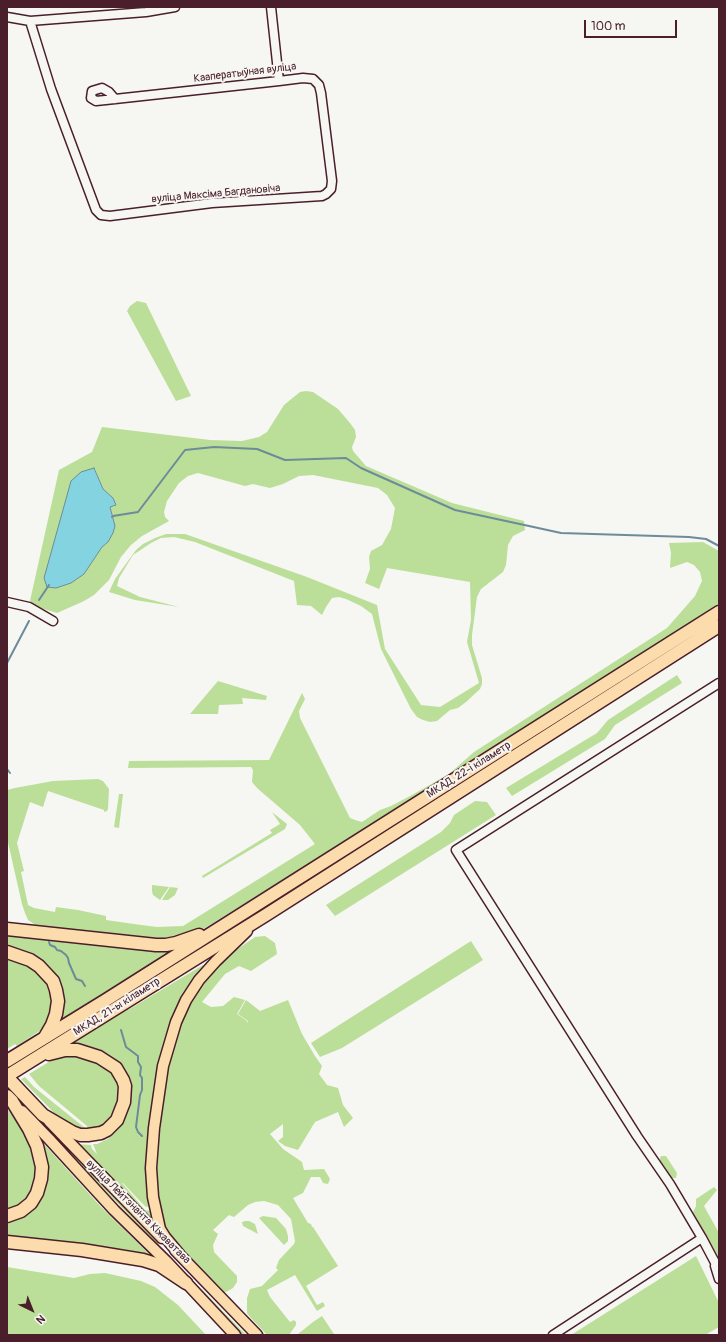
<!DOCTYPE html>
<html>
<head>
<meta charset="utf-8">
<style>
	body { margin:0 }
	#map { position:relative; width:726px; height:1342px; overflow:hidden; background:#f6f6f2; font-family:Pangolin,sans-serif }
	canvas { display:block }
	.frame { position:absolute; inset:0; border:8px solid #4a1f2b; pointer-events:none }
	.north { position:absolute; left:12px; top:1290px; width:40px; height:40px; -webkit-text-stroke:3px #f6f6f2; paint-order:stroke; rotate:137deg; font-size:11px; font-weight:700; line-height:16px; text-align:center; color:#4a1f2b }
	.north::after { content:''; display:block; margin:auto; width:14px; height:18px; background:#4a1f2b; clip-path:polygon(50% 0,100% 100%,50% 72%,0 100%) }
	.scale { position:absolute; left:584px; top:20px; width:93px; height:18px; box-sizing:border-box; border:2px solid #4a1f2b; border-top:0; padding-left:5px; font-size:12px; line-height:14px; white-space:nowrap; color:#4a1f2b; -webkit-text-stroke:3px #f6f6f2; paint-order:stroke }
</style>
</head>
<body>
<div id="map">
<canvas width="726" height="1342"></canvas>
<div class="frame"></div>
<div class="north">N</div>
<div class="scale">100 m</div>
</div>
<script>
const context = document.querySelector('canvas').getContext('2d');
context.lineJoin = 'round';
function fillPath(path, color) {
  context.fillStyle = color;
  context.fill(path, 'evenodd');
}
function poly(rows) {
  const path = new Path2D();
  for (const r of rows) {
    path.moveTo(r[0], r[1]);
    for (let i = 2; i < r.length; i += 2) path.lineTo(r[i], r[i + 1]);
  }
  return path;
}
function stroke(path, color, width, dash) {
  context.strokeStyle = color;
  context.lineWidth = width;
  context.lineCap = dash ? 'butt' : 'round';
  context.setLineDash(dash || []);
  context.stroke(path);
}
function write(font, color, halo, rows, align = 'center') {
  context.font = font + ' Pangolin,sans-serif';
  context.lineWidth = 4;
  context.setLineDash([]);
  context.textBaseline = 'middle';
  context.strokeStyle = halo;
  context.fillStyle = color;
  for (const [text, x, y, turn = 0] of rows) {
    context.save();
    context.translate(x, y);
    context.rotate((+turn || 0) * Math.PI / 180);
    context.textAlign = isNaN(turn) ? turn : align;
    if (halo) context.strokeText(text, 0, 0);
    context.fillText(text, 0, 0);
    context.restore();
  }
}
fillPath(poly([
	[137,301,146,303,191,396,176,401,127,311,130,306],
	[306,391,313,392,338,409,350,423,355,430,356,437,352,447,353,451,366,466,452,503,524,521,525,530,513,536,508,545,506,565,503,572,481,589,477,597,472,635,472,645,482,678,482,684,480,689,466,702,458,708,450,710,437,721,430,722,423,720,417,717,411,709,381,649,372,614,361,606,346,599,339,597,332,598,326,607,322,615,311,606,297,605,294,581,195,542,174,537,161,538,151,543,133,555,119,578,117,586,140,597,179,607,135,600,109,592,115,579,136,550,143,544,155,538,166,534,185,534,307,577,377,605,385,649,421,705,440,707,479,683,467,642,471,620,470,582,387,568,379,589,365,583,370,569,369,557,371,551,382,545,391,529,395,508,387,495,378,488,313,475,299,476,283,484,270,488,253,484,245,486,198,473,188,476,179,483,167,501,164,512,165,517,169,521,142,536,131,545,121,557,109,580,94,595,84,601,57,613,37,607,30,601,59,470,92,452,102,427,210,440,242,441,259,437,267,432,284,405,300,392],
	[95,469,103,489,113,498,116,505,110,507,115,526,108,542,102,547,84,574,71,583,56,588,47,587],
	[703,542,719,551,719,603,674,634,357,834,200,931,176,942,43,927,37,926,28,920,25,913,22,904,7,838,7,790,15,788,53,781,98,779,103,781,109,789,108,809,107,811,104,812,104,810,48,791,43,807,30,802,17,843,24,871,21,872,28,905,34,908,55,912,56,907,78,910,106,916,106,920,141,925,157,927,183,926,315,844,300,825,257,788,252,782,253,770,251,767,128,768,129,761,269,760,302,693,305,699,299,711,300,718,350,818,355,820,362,822,380,810,391,806,412,795,449,774,474,752,667,628,695,596,702,581,700,572,694,565,687,562,670,568,671,553,669,543],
	[677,675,682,683,615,725,605,739,512,796,506,788,597,733,608,720],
	[218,681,267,696,266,700,242,698,243,704,219,705,218,714,190,714],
	[119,794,123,794,119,828,114,827],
	[475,801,487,802,496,815,335,916,326,905,441,832,450,823,454,815],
	[272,812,287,824,285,829,203,878,202,876,272,833,270,830,280,824],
	[152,885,169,887,160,900,153,895,152,891],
	[170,887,178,888,175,895,168,900,162,900],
	[7,936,164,951,171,953,161,960,63,1019,61,1018,57,984,7,948],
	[265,936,275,943,277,954,251,971,239,966,225,974,202,1002,211,1007,223,1006,234,997,245,1000,237,1014,247,1021,247,1023,248,1021,238,1014,246,1000,260,1011,288,1000,302,1034,315,1056,322,1066,319,1074,327,1085,338,1088,343,1105,353,1118,344,1127,338,1112,315,1122,298,1150,285,1146,278,1141,283,1137,283,1124,270,1134,283,1149,302,1162,304,1170,324,1169,330,1179,328,1184,323,1183,320,1177,311,1177,303,1193,293,1198,308,1223,311,1224,312,1227,313,1227,338,1266,306,1286,317,1305,323,1302,325,1306,317,1311,295,1275,267,1290,270,1297,290,1322,294,1320,296,1322,296,1325,289,1335,267,1335,250,1317,247,1313,247,1298,250,1289,262,1286,278,1270,276,1268,279,1260,294,1244,295,1241,291,1219,278,1205,264,1201,255,1202,248,1205,234,1217,229,1215,213,1230,218,1234,213,1245,214,1252,237,1276,237,1282,233,1288,226,1292,220,1291,200,1270,168,1234,163,1223,158,1201,157,1181,158,1181,156,1177,161,1109,169,1061,184,1014,206,979,226,957,255,937],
	[471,941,483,960,342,1048,320,1057,311,1043],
	[7,958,27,964,37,972,48,985,52,999,51,1012,48,1021,41,1030,17,1046,15,1044,7,1049],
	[203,965,204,966,200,972,156,1078,153,1105,150,1206,146,1207,137,1198,123,1183,122,1183,145,1210,151,1211,152,1218,138,1206,76,1144,91,1145,92,1149,97,1154,93,1144,97,1144,108,1139,120,1127,128,1108,129,1099,127,1080,73,1044,73,1042,104,1022,133,1007],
	[72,1054,92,1059,113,1072,120,1085,118,1109,107,1124,88,1131,87,1126,39,1086,29,1074,57,1057],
	[25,1077,34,1087,85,1128,85,1131,79,1131,61,1120,21,1079],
	[10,1088,160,1243,158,1245,7,1089],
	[7,1109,22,1127,31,1144,37,1166,36,1183,27,1202,7,1213],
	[44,1144,102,1208,149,1254,128,1250,82,1244,7,1236,7,1222,21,1217,48,1165],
	[661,1156,666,1156,677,1173,676,1178,671,1178,659,1161],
	[714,1187,717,1190,704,1206,719,1233,719,1258,693,1212,696,1206,696,1199],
	[263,1216,276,1218,286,1229,288,1236,288,1241,284,1245,259,1218],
	[245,1221,249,1221,255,1224,258,1234,243,1226,242,1222],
	[696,1256,719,1303,719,1327,705,1335,571,1335],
	[177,1265,178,1265,246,1335,241,1335,223,1317,176,1266],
	[7,1267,74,1278,90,1274,105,1273,141,1281,155,1287,178,1305,206,1335,7,1335],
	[322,1316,334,1334,298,1334,313,1322]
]), '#bbdf99');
const water = poly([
	[94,468,103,489,113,498,116,505,110,507,115,526,113,533,108,542,102,547,84,574,71,583,56,588,47,587,44,578,71,481,81,472,94,468]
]);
fillPath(water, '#84d3e1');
stroke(water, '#6d8b98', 1);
stroke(poly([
	[112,517,113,516,138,512,185,450,214,447,257,449,285,460,346,458,361,468,455,510,529,526,561,533,689,537,706,539,719,546],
	[39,600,49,585],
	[7,663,29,621],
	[7,769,10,773],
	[49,942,50,945,55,947,57,950,61,951,66,955,68,958,69,963,76,979,82,981,85,986],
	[121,1030,126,1047,138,1056,138,1062,141,1067,140,1075,142,1078,142,1090,140,1095,136,1127,138,1132,142,1136]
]), '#6d8b98', 2);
const minor = poly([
	[271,7,279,81],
	[7,17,30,21,146,12,175,7],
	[30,21,51,89,96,210,101,215,110,216,212,203,322,196,326,194,331,189,332,181,321,93,319,85,313,79,303,78,279,81,115,99,96,101,91,98,92,91,102,88,109,92,115,99],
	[7,602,29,607,53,621],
	[719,683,456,850,637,1136,670,1184,702,1238,719,1270],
	[715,1266,719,1279],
	[553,1335,702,1238]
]);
const major = poly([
	[22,1111,49,1139,114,1210,166,1261,235,1335],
	[49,1121,162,1238],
	[175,1250,257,1335],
	[180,1255,165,1237,160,1229,153,1197,151,1168,154,1128,163,1066,176,1022,186,1000,199,980,216,961,247,931]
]);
const highway = poly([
	[7,929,156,945,166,945,176,943,199,935],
	[7,952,30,960,39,966,53,981,56,990,58,1001,56,1014,52,1025,45,1037],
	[7,1061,106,1000,719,612],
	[7,1076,266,915,719,626],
	[7,1077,43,1115,72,1132,80,1135,88,1135,101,1133,107,1130,117,1120,124,1102,125,1086,123,1080,116,1068,99,1057,77,1050,65,1050,49,1054],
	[7,1096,12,1101,29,1129,37,1146,42,1167,41,1179,37,1193,31,1203,21,1211,7,1216],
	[7,1242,82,1250,143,1260,159,1265,186,1283]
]);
stroke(minor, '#4a1f2b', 11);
stroke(major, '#4a1f2b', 13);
stroke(highway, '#4a1f2b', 15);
stroke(minor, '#f6f6f2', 8);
stroke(major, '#fcdcac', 10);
stroke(highway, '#fcdcac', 12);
write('11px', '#4a1f2b', '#f6f6f2', [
	["Кааператыўная вуліца",245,73,-7],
	["вуліца Максіма Багдановіча",216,194,-5],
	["МКАД, 22-і кіламетр",469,770,-32],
	["МКАД, 21-ы кіламетр",117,1007,-32],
	["вуліца Лейтэнанта Кіжаватава",138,1212,45]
]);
</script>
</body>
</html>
